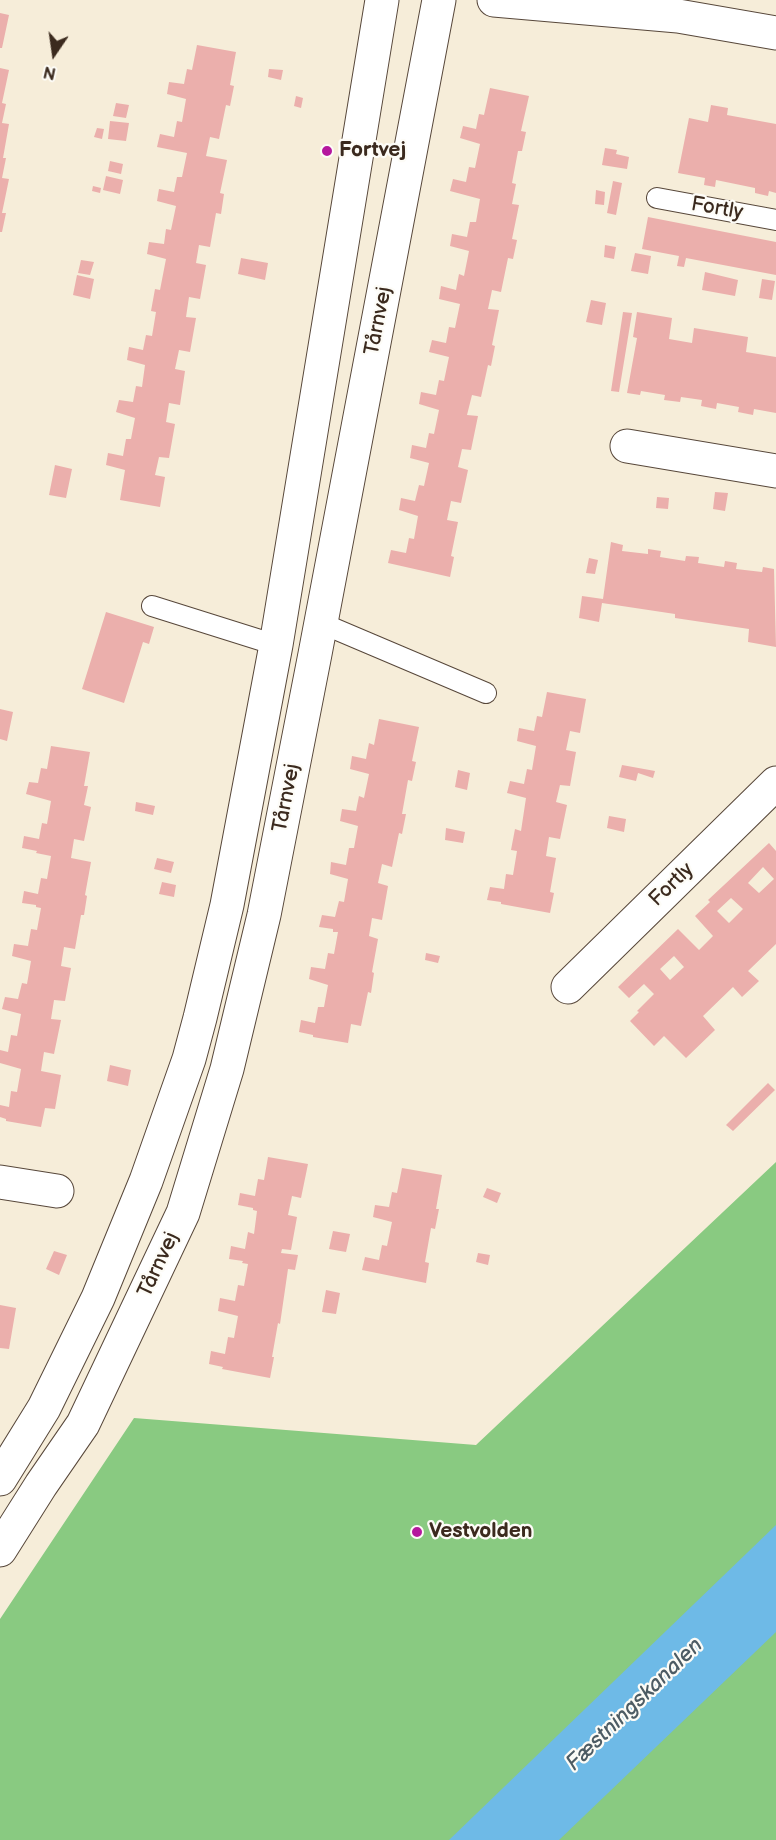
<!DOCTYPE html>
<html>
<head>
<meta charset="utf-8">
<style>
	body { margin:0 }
	#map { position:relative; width:776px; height:1840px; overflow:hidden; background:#f6edd9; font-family:"Balsamiq Sans",sans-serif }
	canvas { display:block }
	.north { position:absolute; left:24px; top:24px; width:60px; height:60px; -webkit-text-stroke:4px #fdfcf7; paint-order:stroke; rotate:193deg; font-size:16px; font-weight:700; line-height:24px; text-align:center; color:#3b2a1e }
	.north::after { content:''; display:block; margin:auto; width:21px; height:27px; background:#3b2a1e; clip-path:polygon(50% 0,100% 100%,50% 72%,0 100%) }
</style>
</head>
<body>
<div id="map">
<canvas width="776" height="1840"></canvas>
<div class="north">N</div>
</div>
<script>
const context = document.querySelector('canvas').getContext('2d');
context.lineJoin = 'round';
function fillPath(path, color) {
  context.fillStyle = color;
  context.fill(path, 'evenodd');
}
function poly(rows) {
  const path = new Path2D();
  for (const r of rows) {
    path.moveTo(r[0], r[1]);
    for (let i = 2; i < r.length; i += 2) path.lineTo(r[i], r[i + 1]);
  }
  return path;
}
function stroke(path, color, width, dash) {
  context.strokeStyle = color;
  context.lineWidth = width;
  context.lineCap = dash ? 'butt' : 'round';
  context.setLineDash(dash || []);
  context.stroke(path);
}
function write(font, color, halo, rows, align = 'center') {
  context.font = font + ' "Balsamiq Sans",sans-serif';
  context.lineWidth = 4.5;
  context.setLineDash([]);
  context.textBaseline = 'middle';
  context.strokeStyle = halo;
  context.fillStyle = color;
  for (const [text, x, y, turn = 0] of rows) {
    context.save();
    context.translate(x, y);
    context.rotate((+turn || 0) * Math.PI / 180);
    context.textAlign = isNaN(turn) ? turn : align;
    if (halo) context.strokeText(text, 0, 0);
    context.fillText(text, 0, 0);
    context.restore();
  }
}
fillPath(poly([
	[776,1162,776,1840,0,1840,0,1619,134,1418,476,1445]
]), '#89ca81');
fillPath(poly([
	[776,1525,776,1632,559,1840,449,1840]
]), '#6ebae7');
fillPath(poly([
	[0,13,9,15,2,48,0,48],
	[197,45,236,52,230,85,234,86,230,106,226,105,219,139,210,137,206,156,227,160,220,193,224,194,221,214,216,213,210,247,199,245,196,263,206,265,200,299,189,297,186,317,196,318,190,352,179,350,175,369,185,371,180,405,169,403,166,422,175,424,169,458,159,457,155,475,165,477,160,507,120,500,125,470,106,465,108,453,123,456,126,439,131,439,135,418,116,412,119,400,133,402,136,386,142,387,145,365,127,360,129,347,143,350,146,335,152,336,156,312,151,311,155,289,160,290,166,259,147,254,149,242,164,244,166,229,171,230,176,206,157,201,159,189,174,192,177,177,182,177,187,153,157,147,160,134,174,137,177,121,182,122,186,99,167,94,169,82,184,84,187,69,192,70],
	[0,68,9,70,2,103,6,104,2,123,9,124,3,158,6,158,2,178,9,179,2,213,6,213,2,232,0,232],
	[269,69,283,70,281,80,268,77],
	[490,88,529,96,521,131,526,132,522,151,518,151,512,183,516,184,512,204,519,205,512,239,517,240,513,259,508,258,501,292,492,290,488,309,499,310,492,345,495,346,491,366,488,365,481,397,472,395,467,415,478,416,471,450,462,449,458,467,468,470,461,503,451,501,447,520,458,522,451,556,454,557,450,577,388,563,391,550,406,553,409,538,414,539,418,516,399,510,401,498,415,501,419,485,424,486,429,463,410,458,412,445,426,448,429,433,434,434,439,410,419,404,421,392,436,395,439,380,444,381,449,357,429,352,432,340,446,343,449,327,455,328,460,304,439,299,441,286,456,290,459,274,464,276,469,251,450,246,452,234,467,237,470,222,476,222,480,199,450,191,453,179,466,182,469,167,475,168,480,144,460,138,463,126,476,129,479,114,484,115],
	[296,96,303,98,301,108,294,106],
	[116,103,129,105,126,118,113,116],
	[711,105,728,108,727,115,776,124,776,193,769,191,768,196,755,193,755,188,716,180,715,187,704,185,705,178,678,173,689,118,708,122],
	[110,121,129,123,126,141,108,139],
	[97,128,104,129,102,139,94,137],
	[605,148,617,150,616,154,629,157,627,169,602,165],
	[110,161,123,164,121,174,108,171],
	[106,176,123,180,120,194,103,190],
	[613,181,622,183,616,215,607,213],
	[93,186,101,188,100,193,92,191],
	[596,190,605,192,604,205,595,204],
	[648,217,776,242,776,275,686,258,684,267,677,266,679,256,642,249],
	[605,245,616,247,614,259,604,257],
	[635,253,651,256,648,274,631,271],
	[241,258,268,263,265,280,238,274],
	[81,260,94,262,90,275,78,273],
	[705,272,738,280,735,296,702,290],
	[77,275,94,279,90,299,73,295],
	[762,279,775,281,772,300,759,298],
	[591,300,606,303,602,325,586,322],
	[623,312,632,313,619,392,611,391],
	[637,312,672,318,669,339,692,343,694,328,748,337,746,352,776,357,776,413,754,409,753,415,738,412,739,407,717,403,716,409,701,406,702,400,681,397,680,402,664,400,665,395,641,391,640,395,627,393,637,338,633,337],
	[55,465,72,469,66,498,49,495],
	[715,492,728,493,725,511,713,509],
	[657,497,669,498,668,509,656,508],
	[611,542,623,545,622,551,648,554,648,549,661,551,660,557,685,561,686,556,699,557,698,563,724,567,725,561,737,563,736,569,762,572,763,567,774,569,776,647,748,642,749,629,675,618,675,614,602,603,599,622,579,618,582,596,603,599],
	[589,558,598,560,595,574,586,573],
	[106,612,154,627,149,644,143,642,124,703,82,689],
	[547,692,586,699,580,733,570,731,566,750,576,752,570,786,560,785,556,802,567,805,560,839,549,837,546,856,556,858,550,892,554,893,550,913,501,904,501,902,487,900,490,887,504,889,506,874,513,875,517,851,511,850,515,829,521,831,526,798,507,793,510,781,524,784,527,769,532,770,536,746,517,741,519,728,534,731,537,716,542,717],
	[0,709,13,712,7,741,0,739],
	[379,719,419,727,412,761,416,762,412,781,408,780,402,814,406,814,402,834,399,833,392,867,382,864,378,883,388,886,382,920,372,918,369,936,378,939,372,972,374,973,371,993,368,992,361,1026,351,1024,348,1043,313,1037,313,1035,299,1032,301,1020,315,1023,318,1007,324,1007,328,985,309,979,311,967,325,969,328,953,334,954,338,932,333,932,333,929,319,927,322,915,335,917,339,901,344,902,348,879,330,874,331,862,346,865,349,848,354,848,358,826,340,821,342,809,356,811,359,796,364,798,369,774,350,769,352,756,366,759,369,743,374,745],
	[51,746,90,752,84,786,88,786,84,805,91,807,84,841,74,839,71,858,91,862,85,895,87,896,84,915,81,915,75,949,64,947,61,966,71,968,65,1001,54,1000,51,1019,61,1020,54,1054,44,1052,41,1071,61,1075,55,1109,45,1108,41,1127,6,1121,6,1119,0,1117,0,1105,9,1107,11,1091,17,1092,21,1069,0,1063,0,1050,8,1052,11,1035,17,1036,21,1014,2,1009,5,997,18,999,22,983,27,984,31,961,12,956,14,944,28,946,31,929,37,930,41,908,36,907,36,905,22,903,24,891,38,894,41,878,47,879,51,856,36,853,37,851,22,848,24,836,39,839,42,823,47,824,51,801,26,794,29,782,38,783,41,768,47,769],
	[622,765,655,771,653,778,638,773,636,781,619,777],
	[458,770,470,773,467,790,455,787],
	[136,802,155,806,153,815,135,811],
	[609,816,626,819,624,832,607,828],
	[446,828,465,832,463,843,445,840],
	[769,843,776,851,776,944,748,971,759,981,742,997,733,987,703,1016,715,1030,686,1058,664,1036,654,1046,630,1021,639,1012,637,1011,654,994,644,984,629,998,618,987,678,929,699,950,713,936,695,916,710,902,708,900],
	[763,867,774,879,759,893,748,883],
	[731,898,743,909,729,923,717,911],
	[674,956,684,967,670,980,660,969],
	[157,858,174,862,171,873,154,869],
	[162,882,176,885,174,897,159,894],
	[426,953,440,956,438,963,425,960],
	[110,1065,131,1070,128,1086,107,1081],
	[768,1083,775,1090,733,1131,726,1125],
	[268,1157,308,1164,301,1198,292,1196,288,1215,297,1217,291,1250,282,1249,281,1253,298,1255,295,1270,288,1269,280,1324,278,1323,272,1357,274,1357,270,1378,222,1369,223,1367,209,1364,211,1351,225,1354,228,1337,234,1338,238,1316,218,1311,220,1298,235,1301,238,1285,244,1286,248,1264,242,1263,243,1261,229,1259,231,1246,245,1249,248,1232,254,1234,257,1211,253,1210,253,1208,238,1205,240,1193,255,1196,258,1179,264,1180],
	[402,1168,442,1175,436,1209,439,1209,435,1229,431,1228,425,1262,429,1263,426,1283,362,1270,365,1257,379,1260,382,1245,387,1246,392,1222,373,1217,375,1205,389,1207,392,1192,397,1193],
	[487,1188,501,1193,497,1203,483,1197],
	[333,1231,350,1234,346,1252,329,1249],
	[54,1251,67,1255,59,1275,46,1269],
	[478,1253,490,1255,488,1265,476,1262],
	[326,1290,340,1293,336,1314,322,1312],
	[0,1305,16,1308,9,1349,0,1348]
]), '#ebafac');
const service = poly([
	[657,198,776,220],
	[152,606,276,645],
	[321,623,486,693]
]);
const minor = poly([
	[494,0,678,16,776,33],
	[627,446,776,471],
	[568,987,776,783],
	[0,1182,57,1191]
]);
const tertiary = poly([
	[0,1479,44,1408,98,1298,146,1181,189,1059,200,1018,227,905,276,645,382,0],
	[0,1550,41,1485,83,1424,183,1213,227,1069,264,915,315,654,439,0]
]);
stroke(service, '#57473a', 22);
stroke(minor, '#57473a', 35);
stroke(tertiary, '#57473a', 35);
stroke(service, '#fff', 20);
stroke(minor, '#fff', 33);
stroke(tertiary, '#fff', 33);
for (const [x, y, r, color] of [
	[327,151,6,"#b5179e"],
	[417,1532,6,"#b5179e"]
]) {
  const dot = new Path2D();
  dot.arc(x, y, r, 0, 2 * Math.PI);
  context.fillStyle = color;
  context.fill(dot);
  stroke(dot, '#fdfcf7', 2);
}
write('bold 21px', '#3b2a1e', '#fdfcf7', [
	["Fortvej",339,151],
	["Vestvolden",429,1532]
], 'left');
write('21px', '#3b2a1e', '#fdfcf7', [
	["Fortly",717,209,10],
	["Tårnvej",379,321,-79],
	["Tårnvej",287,798,-79],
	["Fortly",672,885,-44],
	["Tårnvej",159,1265,-65]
]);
write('italic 22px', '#4d5c64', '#fdfcf7', [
	["Fæstningskanalen",635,1705,-44]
]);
</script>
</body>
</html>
